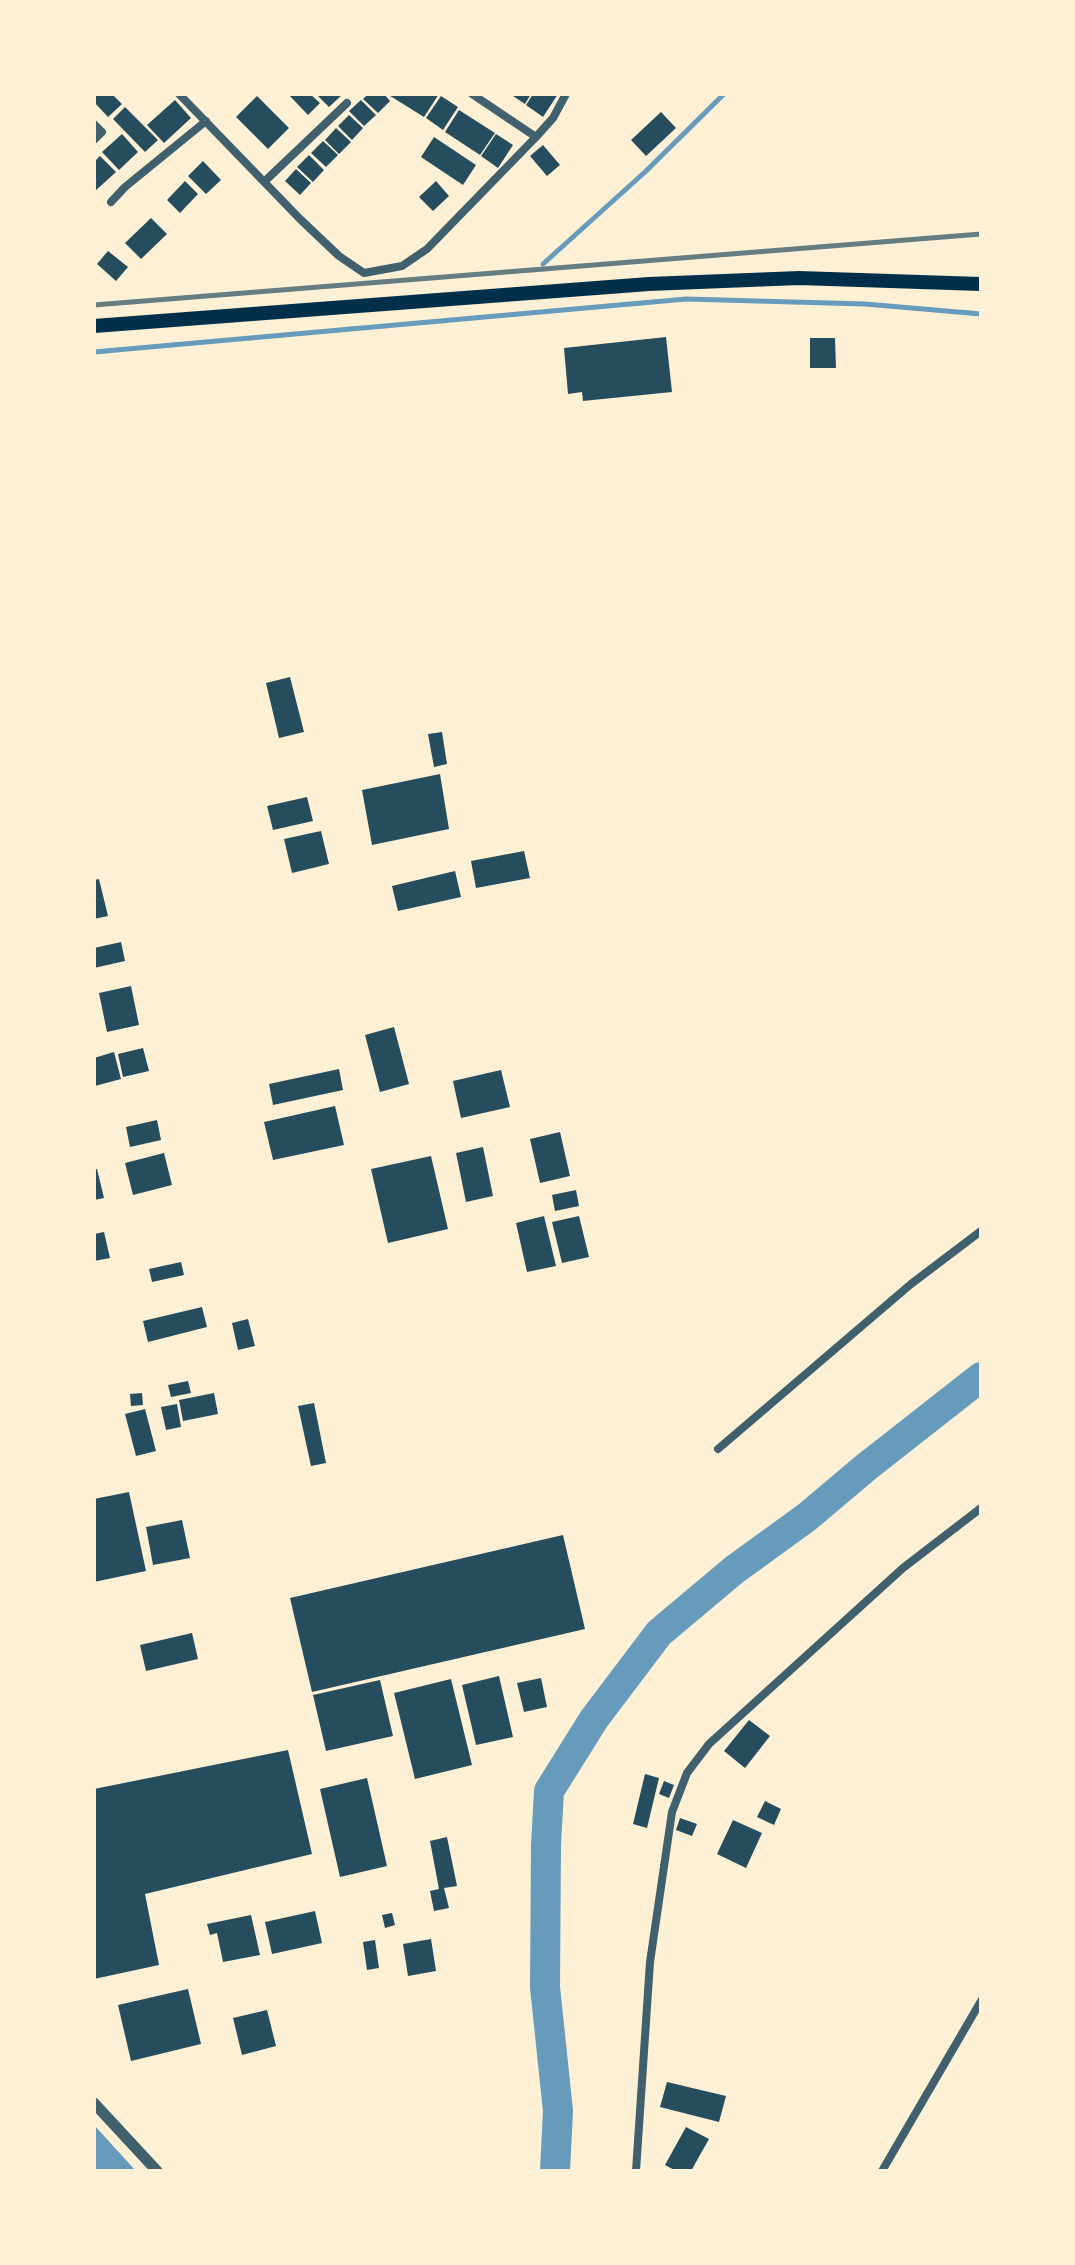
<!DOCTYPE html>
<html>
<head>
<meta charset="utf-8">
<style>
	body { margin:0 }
	#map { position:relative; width:1075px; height:2265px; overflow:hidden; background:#fdf0d5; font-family:"PT Serif",serif }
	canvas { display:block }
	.frame { position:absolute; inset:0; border:96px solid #fdf0d5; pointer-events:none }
</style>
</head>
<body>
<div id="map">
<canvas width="1075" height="2265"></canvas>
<div class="frame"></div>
</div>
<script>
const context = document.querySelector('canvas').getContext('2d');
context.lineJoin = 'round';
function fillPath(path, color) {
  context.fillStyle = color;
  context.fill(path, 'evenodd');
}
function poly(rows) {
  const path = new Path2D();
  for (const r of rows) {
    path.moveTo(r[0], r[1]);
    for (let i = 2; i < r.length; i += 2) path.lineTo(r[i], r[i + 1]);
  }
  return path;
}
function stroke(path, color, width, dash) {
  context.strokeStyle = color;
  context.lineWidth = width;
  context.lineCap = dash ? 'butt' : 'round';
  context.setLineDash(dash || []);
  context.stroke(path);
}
fillPath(poly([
	[94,2125,136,2171,94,2171]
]), '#669bbc');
stroke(poly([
	[543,264,645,172,724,94],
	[94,352,686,299,865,304,981,314]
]), '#669bbc', 5);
stroke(poly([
	[555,2171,558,2111,545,1987,546,1845,549,1791,594,1719,659,1633,734,1570,807,1517,865,1468,981,1377]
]), '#669bbc', 30);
fillPath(poly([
	[94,94,112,94,122,104,108,117,94,102],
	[288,94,310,94,320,103,308,115],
	[320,94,343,94,329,107,318,96],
	[368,94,384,94,390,101,378,113,363,99],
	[387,94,439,94,424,117],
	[510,94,531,94,525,104],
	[533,94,558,94,543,117,526,105],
	[257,96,289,128,268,149,236,117],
	[441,96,458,107,443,130,426,118],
	[175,100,191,118,164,143,147,125],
	[361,100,376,115,364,126,349,111],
	[125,107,158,140,145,152,113,119],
	[459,110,495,133,480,155,445,132],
	[661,112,676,128,646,156,631,140],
	[349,115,363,128,352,140,338,126],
	[336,128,351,142,339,154,325,140],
	[122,134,138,152,119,170,102,152],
	[496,134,513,145,498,168,481,156],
	[434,137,476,165,463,185,421,157],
	[323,141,338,155,326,167,311,153],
	[543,145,560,165,547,176,530,156],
	[309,155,324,170,313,182,297,167],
	[100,156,116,172,94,192,94,162],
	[203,161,221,180,206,194,188,176],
	[296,169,311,183,300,195,285,181],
	[185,181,198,194,180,213,167,200],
	[436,181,449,196,433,211,419,197],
	[151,218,167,234,141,259,125,243],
	[108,251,128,267,116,281,97,264],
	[666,337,672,392,583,401,582,392,568,394,564,348],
	[810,338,835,338,836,368,810,368],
	[290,677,304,732,279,738,266,683],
	[442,732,447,764,434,767,428,734],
	[440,774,449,829,372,845,362,790],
	[307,797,313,821,273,830,267,806],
	[321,831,329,864,292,873,284,839],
	[524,851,530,878,476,888,471,861],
	[455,871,461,897,398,911,392,886],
	[99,879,108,916,94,919,94,880],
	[121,942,125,961,94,968,94,948],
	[131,986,139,1025,107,1032,99,993],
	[394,1027,409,1084,380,1092,365,1035],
	[143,1048,149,1071,123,1077,118,1054],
	[114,1052,121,1079,95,1086,94,1058],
	[339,1069,343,1090,273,1105,269,1084],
	[501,1070,510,1107,461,1118,453,1081],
	[335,1106,344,1145,273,1160,264,1122],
	[157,1120,161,1140,130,1147,126,1127],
	[560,1132,570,1176,540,1183,530,1139],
	[483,1147,493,1196,466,1202,456,1153],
	[164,1153,172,1185,133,1195,125,1163],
	[431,1156,448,1229,388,1243,371,1169],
	[94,1169,97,1169,104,1198,94,1200],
	[576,1190,579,1206,555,1211,552,1195],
	[544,1216,556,1266,527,1272,516,1223],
	[579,1216,589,1257,562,1263,552,1222],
	[104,1232,110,1258,94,1261,94,1234],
	[181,1262,184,1275,152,1282,149,1269],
	[202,1307,207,1327,148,1342,143,1321],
	[248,1319,255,1346,238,1350,232,1323],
	[188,1381,191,1393,171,1397,168,1385],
	[142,1393,143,1405,131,1406,130,1394],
	[214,1393,218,1414,183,1421,179,1400],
	[314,1403,326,1463,311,1466,298,1406],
	[177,1404,181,1427,166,1430,161,1407],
	[145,1409,156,1451,136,1456,125,1414],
	[129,1492,146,1571,94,1582,94,1499],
	[182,1520,190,1558,153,1565,146,1527],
	[563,1535,585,1629,312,1692,290,1598],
	[192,1633,198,1659,146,1671,140,1645],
	[499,1676,513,1737,476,1745,462,1685],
	[541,1678,547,1707,524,1712,517,1683],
	[451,1679,472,1765,415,1779,394,1693],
	[380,1680,393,1736,326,1751,313,1695],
	[749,1720,770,1736,745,1768,724,1751],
	[288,1750,312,1854,145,1894,159,1965,94,1979,94,1789],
	[645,1774,659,1778,647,1828,633,1824],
	[367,1778,387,1866,340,1877,320,1789],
	[664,1781,674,1785,669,1798,659,1794],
	[765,1801,781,1809,774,1825,757,1817],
	[680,1818,697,1824,692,1836,676,1830],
	[733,1820,762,1833,746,1868,717,1854],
	[447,1837,457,1886,444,1888,449,1908,434,1911,430,1891,439,1889,430,1841],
	[315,1911,322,1943,272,1954,265,1922],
	[392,1913,395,1925,385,1928,382,1915],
	[251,1915,260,1955,223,1962,217,1933,210,1935,207,1924],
	[431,1939,436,1971,408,1976,403,1944],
	[375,1940,379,1968,367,1970,363,1942],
	[188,1989,201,2044,131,2061,118,2005],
	[267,2010,276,2046,242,2055,233,2018],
	[667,2082,726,2096,719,2122,660,2107],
	[686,2127,709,2139,691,2171,676,2171,665,2165]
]), '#264d5e');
stroke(poly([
	[179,94,300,219,339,256,364,273,402,266,427,249,536,137,553,118,566,94],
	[472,94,536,137],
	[94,124,102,132,94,140],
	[264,182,347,103],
	[111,202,125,187,206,121],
	[718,1449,911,1284,981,1231],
	[636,2171,650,1962,672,1812,687,1773,709,1744,903,1568,981,1508],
	[882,2171,981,2001]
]), '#3f606c', 8);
stroke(poly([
	[94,2103,157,2171]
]), '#3f606c', 11);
stroke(poly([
	[94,326,649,284,799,278,981,284]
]), '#003049', 14);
stroke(poly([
	[94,305,981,234]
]), '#657d81', 5);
</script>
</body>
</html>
